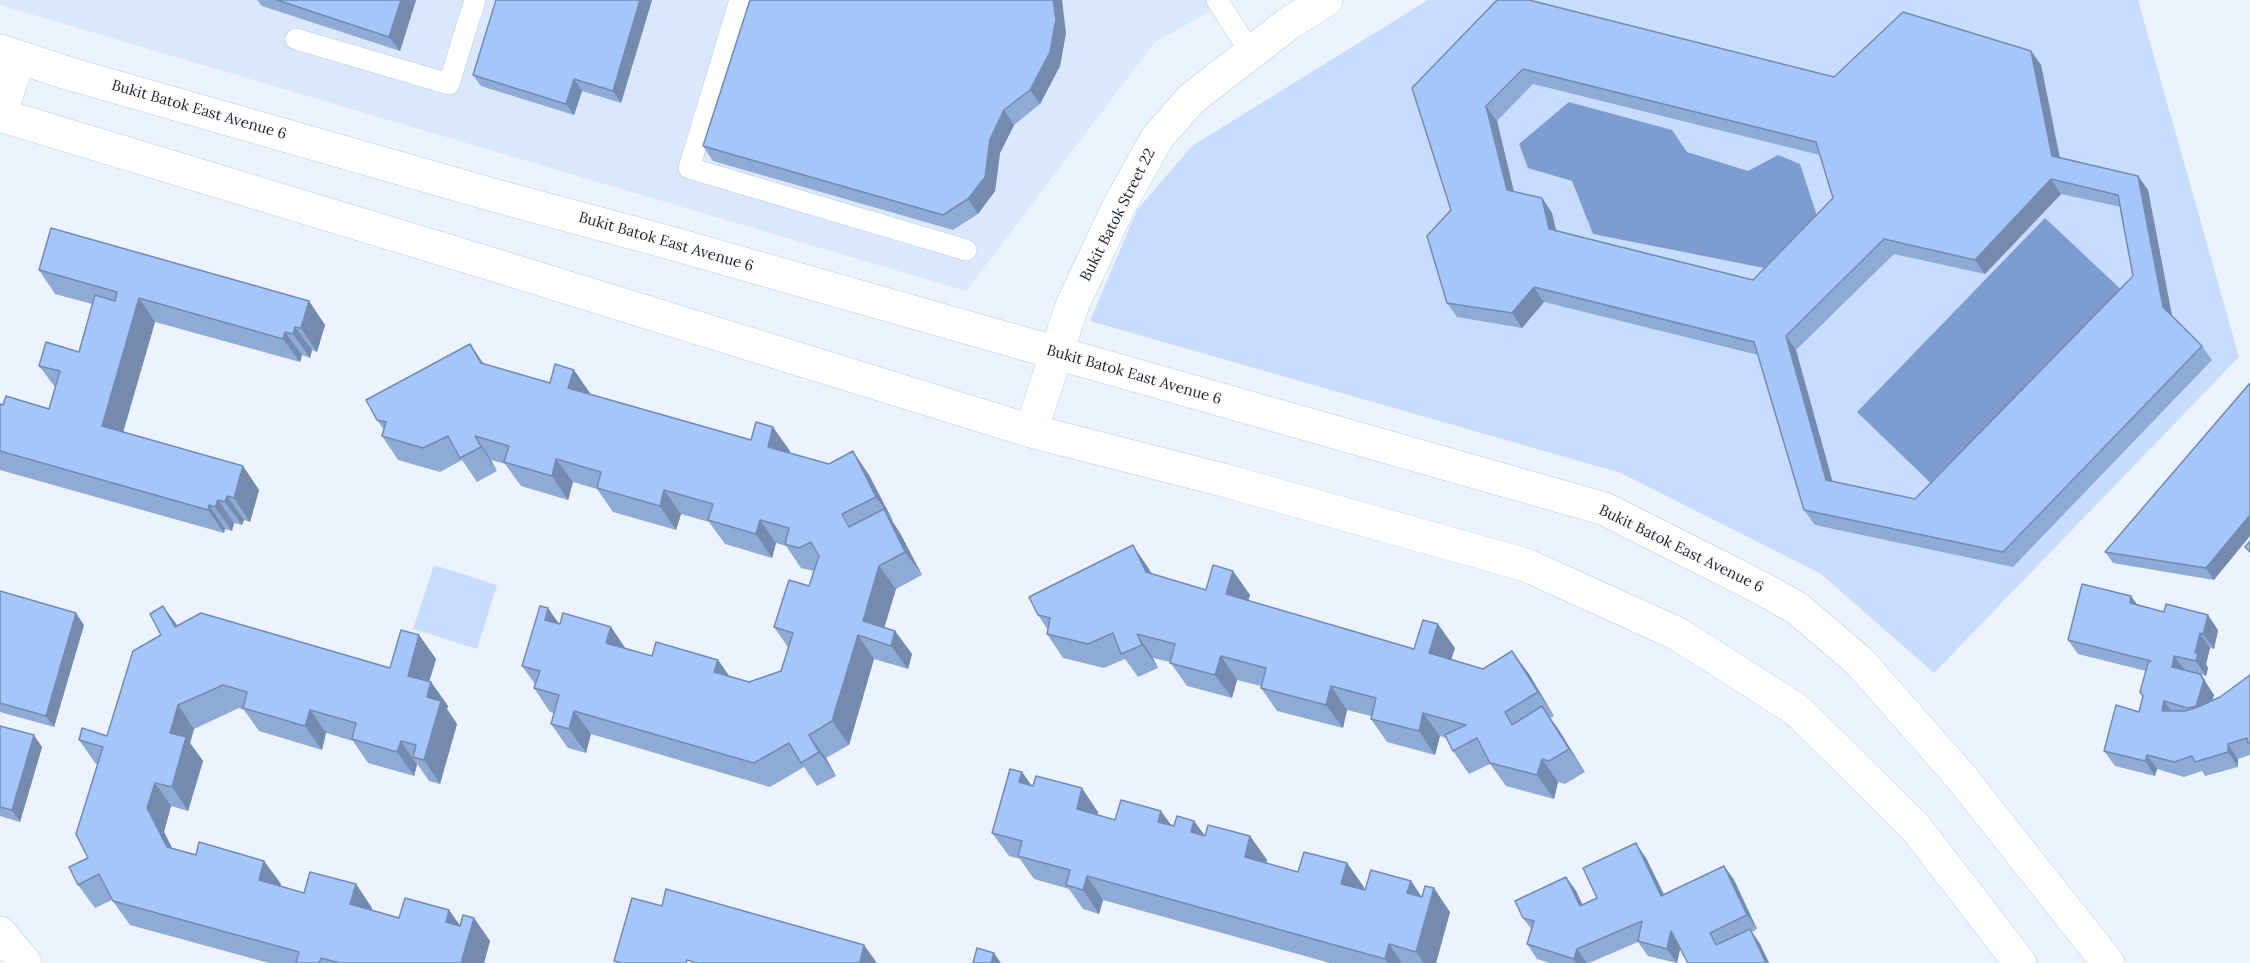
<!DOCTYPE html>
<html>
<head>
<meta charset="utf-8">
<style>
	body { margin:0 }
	canvas { display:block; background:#ecf3ff }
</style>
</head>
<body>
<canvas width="2250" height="963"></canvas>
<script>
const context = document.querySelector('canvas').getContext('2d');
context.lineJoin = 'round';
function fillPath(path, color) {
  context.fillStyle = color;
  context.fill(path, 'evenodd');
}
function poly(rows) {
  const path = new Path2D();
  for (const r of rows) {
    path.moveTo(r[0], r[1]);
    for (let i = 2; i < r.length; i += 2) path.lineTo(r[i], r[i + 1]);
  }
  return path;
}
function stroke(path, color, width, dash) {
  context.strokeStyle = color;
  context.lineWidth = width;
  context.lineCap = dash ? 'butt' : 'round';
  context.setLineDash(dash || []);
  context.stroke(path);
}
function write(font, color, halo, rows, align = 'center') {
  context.font = font + ' Lora,serif';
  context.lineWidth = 4.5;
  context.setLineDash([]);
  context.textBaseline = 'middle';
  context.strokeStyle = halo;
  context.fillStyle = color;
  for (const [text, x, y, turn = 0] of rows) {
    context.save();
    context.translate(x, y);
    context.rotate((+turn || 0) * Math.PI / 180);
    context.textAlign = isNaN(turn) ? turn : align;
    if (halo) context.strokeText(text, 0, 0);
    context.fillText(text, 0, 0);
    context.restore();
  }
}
fillPath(poly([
	[0,0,1231,0,1155,42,966,291,0,5]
]), '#dae7fd');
fillPath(poly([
	[1428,0,2138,0,2239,357,1934,673,1821,574,1621,473,1090,321,1137,210,1192,146],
	[434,565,497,585,477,649,413,629]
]), '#c8dcfd');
fillPath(poly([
	[1569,102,1672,130,1687,152,1748,171,1778,155,1800,164,1817,216,1764,268,1593,234,1572,181,1528,168,1519,144],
	[2045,218,2128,296,1940,492,1857,412]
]), '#7d9ccf');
const service = poly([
	[740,0,689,168,966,250],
	[1217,0,1251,53],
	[296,39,449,84,475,0]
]);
const minor = poly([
	[0,115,19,58],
	[1031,431,1072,306,1118,208,1157,138,1191,99,1288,24,1326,0],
	[0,933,25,963]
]);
const secondary = poly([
	[0,51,67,73,493,195,667,242,1605,509,1765,590,1798,609,1859,661,1961,777,2108,963],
	[0,115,488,263,1031,431,1223,480,1526,565,1678,634,1797,710,1916,828,2020,963]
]);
stroke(service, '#b7c9e5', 22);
stroke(minor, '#b7c9e5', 34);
stroke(secondary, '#b7c9e5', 34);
stroke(service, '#fff', 21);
stroke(minor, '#fff', 33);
stroke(secondary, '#fff', 33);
fillPath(poly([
	[257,0,416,0,400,51,262,6],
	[496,0,652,0,621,103,582,91,574,115,481,86,473,75],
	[1497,0,1834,77,2031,51,2041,65,2060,157,2138,176,2148,190,2172,316,2202,346,2212,360,2013,567,1815,525,1804,510,1758,355,1544,302,1522,328,1457,317,1447,303,1451,210],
	[1533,84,1820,155,1833,198,1753,280,1556,230,1552,213,1542,198,1514,192,1497,121],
	[2061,194,2121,207,2133,276,1915,499,1832,481,1796,350,1894,254,1985,274],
	[1066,33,1060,66,1040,104,1014,125,1000,153,995,191,978,214,953,230,713,161,703,146],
	[39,270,309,301,325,325,317,352,312,350,310,358,302,355,300,362,155,322,123,432,243,466,259,490,250,522,244,520,242,525,234,523,232,531,225,529,224,533,0,470,0,404,49,409,55,387,39,366,79,352,92,304,55,294],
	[470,344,484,364,550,383,590,393,590,394,790,451,789,453,869,475,893,521,892,521,900,533,922,575,896,589,884,627,895,631,912,654,908,669,874,659,849,745,826,758,836,776,817,786,804,767,770,787,591,734,586,753,568,748,551,724,554,713,550,712,534,688,535,684,522,666,559,624,611,627,626,649,652,656,718,660,729,676,749,682,781,671,788,647,774,627,809,586,814,571,801,568,786,546,776,543,772,558,725,544,709,522,681,514,676,530,613,512,597,489,573,482,568,500,521,486,505,464,491,460,497,471,477,482,462,460,440,472,398,460,382,436,384,430,377,420],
	[2250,383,2214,580,2113,563,2105,552],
	[1149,569,1152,574,1206,590,1233,571,1250,595,1248,601,1414,649,1455,648,1451,659,1483,669,1512,651,1529,674,1554,716,1550,718,1585,772,1565,784,1558,782,1554,799,1506,786,1490,764,1469,774,1453,751,1446,738,1440,736,1435,755,1387,742,1371,719,1371,716,1347,710,1343,728,1277,711,1261,688,1261,686,1237,680,1232,698,1187,686,1170,662,1153,658,1158,668,1138,677,1125,659,1104,668,1063,658,1047,634,1048,630,1038,615],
	[0,591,84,625,54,727,0,712],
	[2137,604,2218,630,2214,649,2210,648,2206,664,2208,668,2206,676,2201,674,2214,695,2212,701,2220,697,2250,675,2250,755,2238,759,2238,767,2205,776,2202,771,2184,777,2157,769,2155,776,2115,766,2104,751,2139,712,2143,697,2146,671,2078,654,2068,640],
	[177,626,390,668,419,635,436,659,429,682,431,682,448,706,447,709,457,724,440,784,429,781,418,765,417,765,414,776,368,763,353,741,326,733,322,750,259,731,244,710,239,708,194,729,190,743,203,761,188,811,171,806,164,832,172,848,196,855,264,861,281,884,280,886,304,893,356,884,372,908,372,910,399,918,449,910,460,926,474,918,490,941,484,963,269,963,130,925,112,900,95,908,78,885,88,858,98,764,96,764,79,740,107,736],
	[0,726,42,747,20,822,0,816],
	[1022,772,1031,785,1098,812,1098,815,1115,820,1161,811,1171,825,1174,826,1194,821,1205,836,1250,836,1267,860,1266,863,1298,872,1364,887,1363,889,1365,890,1411,881,1422,897,1450,912,1436,963,1330,963,1103,900,1099,914,1083,909,1069,889,1034,879,1020,859,1009,856,992,833],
	[1646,858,1664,894,1724,866,1734,880,1757,929,1752,932,1760,944,1769,963,1688,963,1680,949,1677,963,1648,956,1638,942,1589,963,1550,963,1537,959,1527,944,1532,930,1523,918,1566,877,1576,891,1582,905,1597,898]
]), '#8eaad7');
fillPath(poly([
	[401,0,416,0,400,51,389,37],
	[640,0,652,0,621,103,613,91],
	[1053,0,1062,0,1066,33,1060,66,1040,104,1030,90],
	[2031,51,2041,65,2062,170,2052,156],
	[574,79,582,91,574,115,566,104],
	[1486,106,1497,121,1517,205,1507,190],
	[1004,110,1014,125,1000,153,995,191,978,214,968,199,990,139],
	[2138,176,2148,190,2173,321,2163,307],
	[2051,179,2061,194,1985,274,1975,260],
	[1542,198,1552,213,1559,243,1549,229],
	[1534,287,1544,302,1522,328,1512,313],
	[139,298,155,322,118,450,102,426],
	[309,301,325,325,317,352,301,328],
	[295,327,312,350,310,358,293,334],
	[285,332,302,355,300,362,283,339],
	[1786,336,1796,350,1836,494,1826,480],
	[470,344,486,368,481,363],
	[574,370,590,393,585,412,568,388],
	[773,427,790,451,785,470,768,447],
	[475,436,491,460,497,471,481,447],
	[853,451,869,475,893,521,876,497],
	[556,459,573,482,568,500,552,476],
	[243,466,259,490,250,522,234,498],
	[664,490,681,514,676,530,660,506],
	[227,496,244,520,242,525,225,502],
	[218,500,234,523,232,531,215,507],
	[209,505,225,529,224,533,208,510],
	[884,509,900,533,922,575,905,552],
	[2250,515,2250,536,2214,580,2206,568],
	[760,520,776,543,772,558,756,534],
	[1133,545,1149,569,1163,596,1146,572],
	[879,566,896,589,880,642,863,621],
	[1233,571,1250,595,1243,618,1226,594],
	[2131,596,2142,611,2130,603],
	[163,606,180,629,175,627],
	[548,608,565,632,545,620],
	[76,613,84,625,54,727,46,716],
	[2208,615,2218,630,2214,649,2203,634],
	[1438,624,1455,648,1446,676,1429,653],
	[611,627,627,651,606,643],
	[895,631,912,654,908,669,891,646],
	[2200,633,2210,648,2206,664,2208,668,2206,676,2196,661,2195,653],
	[1137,634,1153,658,1158,668,1142,645],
	[419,635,436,659,424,699,408,676],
	[858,635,874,659,849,745,832,721],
	[1512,651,1529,674,1554,716,1538,692],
	[1221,656,1237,680,1232,698,1215,675],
	[2174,656,2185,670,2172,667],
	[718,660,734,683,714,672],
	[2200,674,2214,695,2206,720,2196,706],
	[431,682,448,706,447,709,457,724,440,784,424,760,427,697],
	[1331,686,1347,710,1343,728,1326,705],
	[2164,701,2175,716,2162,711],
	[178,705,194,729,190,743,203,761,188,811,172,787,170,733],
	[1542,706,1559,730,1585,772,1569,749],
	[310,710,326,733,322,750,305,726],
	[574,711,591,734,586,753,569,729],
	[1423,713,1440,736,1435,755,1419,731],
	[34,735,42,747,20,822,12,810],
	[809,735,826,758,836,776,819,752],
	[401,741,417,765,414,776,397,752],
	[2228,744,2238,759,2238,767,2228,752],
	[2147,755,2157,769,2155,776,2145,761],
	[1542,759,1558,782,1554,799,1537,775],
	[1022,772,1038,795,1019,782],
	[155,783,171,806,164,832,183,870,167,847,147,808],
	[1082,788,1098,812,1093,833,1077,809],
	[1161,811,1178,835,1158,822],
	[1194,821,1211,844,1191,832],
	[1250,836,1267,860,1261,881,1245,857],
	[1636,843,1646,858,1671,910,1661,896],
	[264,861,281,884,276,904,259,880],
	[1347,863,1364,887,1358,907,1341,884],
	[1724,866,1734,880,1757,929,1747,915],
	[1087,876,1103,900,1099,914,1083,890],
	[1566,877,1576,891,1590,920,1580,906],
	[1411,881,1427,905,1407,893],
	[356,884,372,908,367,928,350,904],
	[1434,888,1450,912,1436,963,1424,963,1416,952],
	[449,910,466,934,446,922],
	[474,918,490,941,484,963,461,963],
	[1750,929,1760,944,1769,963,1766,963],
	[1671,931,1681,945,1677,963,1667,949],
	[1389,944,1402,963,1388,963,1385,959],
	[864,945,877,963,860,963,860,962],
	[1577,949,1587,963,1576,963,1574,959],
	[994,953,1001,963,991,963]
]), '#748baf');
const building = poly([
	[277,0,401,0,389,37,277,0],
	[496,0,640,0,613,91,574,79,566,104,473,75,496,0],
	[750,0,1053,0,1056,19,1050,52,1030,90,1004,110,990,139,985,177,968,199,943,215,703,146,750,0],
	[1497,0,1529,0,1834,77,1903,12,2031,51,2052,156,2138,176,2163,307,2202,346,2003,552,1804,510,1754,342,1534,287,1512,313,1447,303,1427,236,1451,210,1412,88,1497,0],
	[1523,69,1816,142,1833,198,1753,280,1549,229,1542,198,1507,190,1486,106,1523,69],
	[2051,179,2118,195,2133,276,1915,499,1826,480,1786,336,1884,239,1975,260,2051,179],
	[51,228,309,301,301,328,295,327,293,334,285,332,283,339,139,298,102,426,243,466,234,498,227,496,225,502,218,500,215,507,209,505,208,510,0,451,0,404,3,405,6,396,49,409,60,371,39,366,46,342,79,352,95,295,115,301,117,292,39,270,51,228],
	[470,344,481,363,550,383,555,364,574,370,568,388,751,440,756,422,773,427,768,447,829,464,853,451,876,497,842,514,849,527,884,509,905,552,879,566,863,621,895,631,891,646,858,635,832,721,809,735,819,752,801,763,789,743,754,763,574,711,569,729,551,724,559,695,534,688,540,671,522,666,540,606,548,608,545,620,560,624,563,613,611,627,606,643,652,656,656,642,718,660,714,672,749,682,781,671,793,633,774,627,789,580,809,586,819,556,811,542,799,548,785,544,789,528,760,520,756,534,708,520,713,504,664,490,660,506,597,488,601,472,556,459,552,476,504,462,509,446,475,436,481,447,460,458,448,436,423,448,382,436,386,422,377,420,366,400,470,344],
	[2250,383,2250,515,2206,568,2105,552,2250,383],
	[2250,541,2250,552,2245,547,2250,541],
	[1133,545,1146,572,1206,590,1213,565,1233,571,1226,594,1414,649,1423,620,1438,624,1429,653,1483,669,1512,651,1538,692,1505,712,1512,725,1542,706,1569,749,1549,761,1542,759,1537,775,1490,763,1477,738,1453,751,1445,735,1466,725,1423,713,1419,731,1371,719,1376,698,1331,686,1326,705,1261,688,1266,668,1221,656,1215,675,1170,663,1175,644,1137,634,1142,645,1121,654,1113,633,1088,644,1047,634,1050,618,1038,615,1029,597,1133,545],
	[2082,584,2131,596,2130,603,2164,612,2166,604,2208,615,2203,634,2200,633,2195,653,2198,653,2196,661,2174,656,2172,667,2200,674,2204,680,2196,706,2187,708,2164,701,2162,711,2185,711,2198,707,2220,697,2250,675,2250,743,2248,744,2247,738,2228,744,2228,752,2195,762,2192,756,2174,762,2147,755,2145,761,2104,751,2116,705,2139,712,2143,696,2140,692,2148,663,2151,661,2068,640,2082,584],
	[0,591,76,613,46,716,0,703,0,591],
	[163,606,175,627,201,613,390,668,401,630,419,635,408,676,431,682,427,697,441,701,424,760,413,757,416,745,401,741,397,752,352,739,356,723,310,710,305,726,243,708,247,692,223,685,178,705,170,733,186,737,172,787,155,783,147,808,167,847,196,855,199,842,264,861,259,880,304,893,310,872,356,884,350,904,399,918,405,898,449,910,446,922,460,926,463,915,474,918,461,963,340,963,321,958,319,963,296,963,299,952,113,901,99,874,78,885,69,867,88,858,76,834,103,747,79,740,82,728,107,736,133,651,161,635,150,614,163,606],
	[0,726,34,735,12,810,0,807,0,726],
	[1010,769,1022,772,1019,782,1033,786,1036,776,1082,788,1077,809,1115,820,1121,800,1161,811,1158,822,1174,826,1177,816,1194,821,1191,832,1205,836,1208,825,1250,836,1245,857,1298,872,1304,852,1347,863,1341,884,1365,890,1371,870,1411,881,1407,893,1422,897,1425,886,1434,888,1416,952,1389,944,1385,959,1087,876,1083,890,1066,885,1070,870,1018,856,1022,841,992,833,1010,769],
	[1636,843,1661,896,1724,866,1747,915,1710,933,1716,945,1750,929,1766,963,1688,963,1671,931,1667,949,1638,941,1642,921,1577,949,1574,959,1527,944,1534,921,1523,918,1515,901,1566,877,1580,906,1597,898,1583,868,1636,843],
	[666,889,864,945,860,962,863,963,697,963,687,960,686,963,622,963,614,961,632,898,662,906,666,889],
	[977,948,994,953,991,963,973,963,977,948]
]);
fillPath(building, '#a5c6fa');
stroke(building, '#748baf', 1.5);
write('15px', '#1d232e', '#fff', [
	["Bukit Batok East Avenue 6",199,110,16],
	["Bukit Batok Street 22",1118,215,-63],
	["Bukit Batok East Avenue 6",666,242,16],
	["Bukit Batok East Avenue 6",1134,375,16],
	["Bukit Batok East Avenue 6",1681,549,26]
]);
</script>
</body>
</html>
